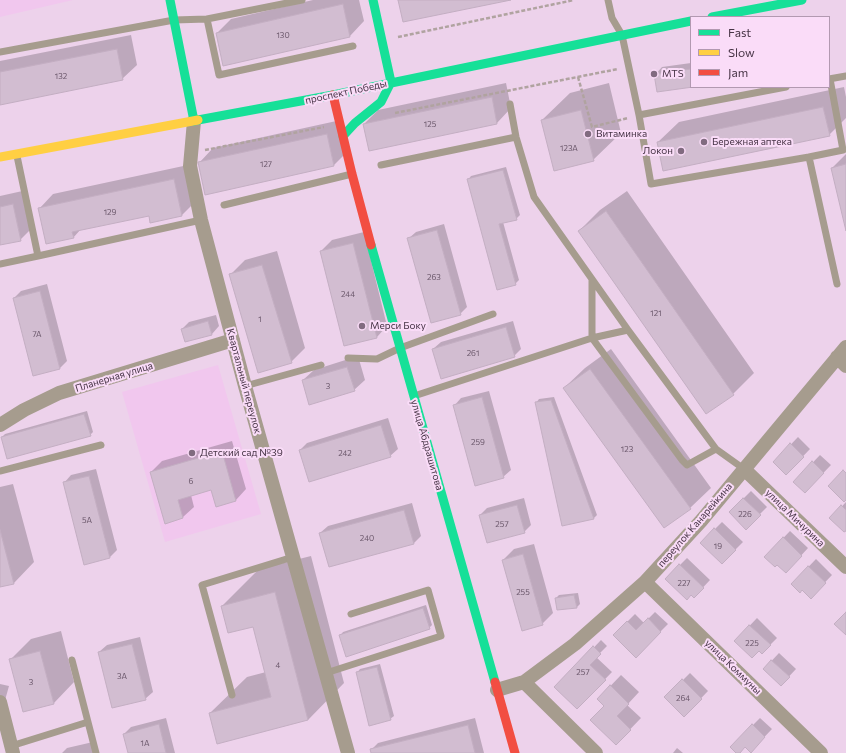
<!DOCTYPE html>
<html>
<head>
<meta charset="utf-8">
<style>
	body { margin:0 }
	#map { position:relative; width:846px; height:753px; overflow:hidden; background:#edd2eb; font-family:Commissioner,sans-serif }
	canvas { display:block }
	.legend { position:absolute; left:690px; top:16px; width:140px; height:72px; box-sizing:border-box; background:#fadcf8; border:1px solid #b299b1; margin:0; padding:5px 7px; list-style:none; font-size:12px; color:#473446 }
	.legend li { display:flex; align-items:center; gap:8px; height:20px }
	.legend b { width:20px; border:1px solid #b299b1 }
</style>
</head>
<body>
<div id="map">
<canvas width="846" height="753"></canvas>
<ul class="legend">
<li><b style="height:5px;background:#16e098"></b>Fast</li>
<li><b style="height:5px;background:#ffcf43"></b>Slow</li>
<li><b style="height:5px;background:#f24e42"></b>Jam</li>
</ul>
</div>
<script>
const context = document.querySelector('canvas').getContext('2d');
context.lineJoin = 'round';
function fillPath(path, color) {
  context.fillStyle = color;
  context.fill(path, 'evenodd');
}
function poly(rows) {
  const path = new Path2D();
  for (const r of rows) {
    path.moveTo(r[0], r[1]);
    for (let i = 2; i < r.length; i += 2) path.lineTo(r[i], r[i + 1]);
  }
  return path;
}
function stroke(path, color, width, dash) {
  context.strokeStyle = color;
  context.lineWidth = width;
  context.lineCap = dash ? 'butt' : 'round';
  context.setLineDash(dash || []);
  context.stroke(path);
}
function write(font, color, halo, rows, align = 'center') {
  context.font = font + ' Commissioner,sans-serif';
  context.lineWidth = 4;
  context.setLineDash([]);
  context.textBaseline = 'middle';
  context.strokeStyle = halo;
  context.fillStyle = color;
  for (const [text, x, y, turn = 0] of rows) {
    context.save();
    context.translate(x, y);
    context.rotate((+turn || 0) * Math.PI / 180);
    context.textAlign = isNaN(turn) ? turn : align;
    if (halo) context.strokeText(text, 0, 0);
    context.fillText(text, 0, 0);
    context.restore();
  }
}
fillPath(poly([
	[0,0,73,0,0,17],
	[218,365,261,514,165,542,122,392]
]), '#f1c7ee');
fillPath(poly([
	[313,0,359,0,364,21,350,36,224,64,217,33,231,19],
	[131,35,137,65,122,79,0,104,0,61],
	[691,63,691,86,655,75,662,67],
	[506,83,511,108,497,123,369,150,364,124,378,110],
	[609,83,621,133,593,160,542,120,570,93],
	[844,87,846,97,846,118,829,135,658,142,679,122],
	[341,120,348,151,334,165,199,163,213,148],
	[846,154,846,226,832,168],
	[188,165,196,201,182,215,149,215,81,229,73,238,39,209,53,194],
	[506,167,520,215,516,219,503,222,519,280,515,284,468,180,471,176],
	[27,190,34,226,20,240,0,244,0,196],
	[627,191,754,373,733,394,707,412,579,231,600,210],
	[444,224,467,307,460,314,408,239,416,232],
	[364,232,387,326,377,337,321,251,332,240],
	[277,251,305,348,291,362,230,275,245,260],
	[47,284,67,361,60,368,14,298,21,291],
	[216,315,219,326,212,334,186,341,182,329,189,322],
	[513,321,521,349,514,356,433,349,441,342],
	[611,349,711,488,690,508,664,527,564,388,585,368],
	[358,356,365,380,354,390,303,380,314,370],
	[489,391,511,470,503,477,454,406,461,398],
	[554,397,597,515,593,519,536,403,539,399],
	[87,411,93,432,90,435,2,437,5,434],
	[388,418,398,449,390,456,300,450,307,443],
	[798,437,810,449,786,474,774,462],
	[232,441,246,489,236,500,212,489,191,495,194,507,183,517,166,522,151,472,162,461],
	[820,455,831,465,805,492,794,482],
	[96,469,117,550,110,557,64,483,71,475],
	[13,484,34,562,14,583,0,586,0,487],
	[751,491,767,507,746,528,730,512],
	[524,498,531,525,524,532,480,515,487,508],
	[846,502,846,529,831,518],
	[412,503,421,536,414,543,320,533,328,526],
	[722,522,743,542,722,563,701,543],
	[790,531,808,548,786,572,777,563,765,557],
	[534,544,553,613,542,624,503,560,514,549],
	[311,556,344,683,308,720,210,713,247,677,266,672,254,626,222,606,259,569],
	[687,558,710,580,694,597,666,579],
	[816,559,832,575,811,597,803,589,792,584],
	[578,593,580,604,577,607,556,598,559,595],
	[426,605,432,625,429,628,340,636,343,632],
	[655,612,668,624,636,656,614,635,635,614,644,623],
	[757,618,777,638,762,653,759,650,736,640],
	[61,631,74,682,54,703,10,660,31,639],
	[140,637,153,692,145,699,99,652,107,645],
	[601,640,607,646,596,657,612,672,577,708,556,687],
	[779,653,796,669,781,685,764,669],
	[380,664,394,716,390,719,357,673,360,669],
	[690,673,708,691,684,716,666,697],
	[621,675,639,692,627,705,641,718,616,744,605,706,598,699],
	[0,684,9,686,2,711,0,713],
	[166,718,175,753,129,753,124,734,131,727],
	[475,718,484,753,372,753,371,750,378,743],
	[760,718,772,729,751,751,745,746,737,753,731,747],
	[93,742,96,753,62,753,67,748],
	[677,748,683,753,673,753]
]), '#0003');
const building = poly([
	[398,0,511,0,403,22,398,0],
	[343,4,350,37,223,66,216,33,343,4],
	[117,49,123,80,0,105,0,72,117,49],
	[691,69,691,87,693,87,657,92,654,74,691,69],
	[492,97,497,124,369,151,363,124,492,97],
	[823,107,830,136,663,171,657,142,823,107],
	[581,110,594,161,554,171,541,120,581,110],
	[327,134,334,166,205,195,198,162,327,134],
	[846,164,846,231,831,168,846,164],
	[503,170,517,220,499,224,516,285,497,290,467,179,503,170],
	[174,179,182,216,150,223,149,216,72,232,74,238,46,244,38,208,174,179],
	[13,204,21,241,0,245,0,207,13,204],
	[606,211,734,395,706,414,578,231,606,211],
	[437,230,461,315,431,323,407,238,437,230],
	[353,243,377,338,344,346,320,251,353,243],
	[262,265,292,363,258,373,229,274,262,265],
	[40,291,60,369,33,376,13,298,40,291],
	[208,321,212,335,185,342,181,329,208,321],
	[506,327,515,357,441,379,432,349,506,327],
	[347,367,355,391,309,405,302,380,347,367],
	[590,369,691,509,664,528,563,388,590,369],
	[482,397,504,478,475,486,453,405,482,397],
	[551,400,594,519,562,526,535,402,551,400],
	[84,414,91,436,7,459,1,437,84,414],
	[381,425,391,457,309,482,299,450,381,425],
	[790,443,804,457,786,475,773,462,790,443],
	[222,451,236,501,216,507,211,490,178,500,183,518,165,524,150,472,222,451],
	[812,461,824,473,805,493,793,482,812,461],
	[843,470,846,473,846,500,844,502,828,486,843,470],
	[89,476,110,558,84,565,63,482,89,476],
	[743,498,761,515,746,530,729,512,743,498],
	[517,505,525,533,487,543,479,515,517,505],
	[841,505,846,510,846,531,844,532,829,518,841,505],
	[404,510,414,544,329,567,319,533,404,510],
	[714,528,736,550,722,564,700,543,714,528],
	[0,530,14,584,0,587,0,530],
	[783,537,802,556,786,573,777,565,775,567,764,557,783,537],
	[523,554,543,625,522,631,502,560,523,554],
	[679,564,704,588,694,598,691,595,687,600,665,579,679,564],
	[808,566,826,583,811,599,802,590,800,593,791,584,808,566],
	[275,592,308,720,217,744,209,713,271,697,253,627,228,633,221,606,275,592],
	[574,595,577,608,557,610,555,598,574,595],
	[423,608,430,629,346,657,339,635,423,608],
	[846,612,846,635,834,624,846,612],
	[648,618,661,632,636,658,613,635,627,621,636,630,648,618],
	[749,625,771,645,762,654,759,651,752,658,734,641,749,625],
	[132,644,146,700,112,708,98,652,132,644],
	[593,646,601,654,590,665,606,680,577,709,554,687,593,646],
	[40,651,54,704,23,712,9,659,40,651],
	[771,660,790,677,781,686,763,669,771,660],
	[377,667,391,720,369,726,356,672,377,667],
	[682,679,702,699,684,717,664,697,682,679],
	[610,685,629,704,617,716,631,730,616,745,590,720,604,706,597,699,610,685],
	[159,724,166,753,128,753,123,734,159,724],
	[752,724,765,737,751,753,745,747,740,753,736,753,730,747,752,724],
	[468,725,475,753,371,753,370,749,468,725]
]);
fillPath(building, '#d2bdd1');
stroke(building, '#c3aec2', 1);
stroke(poly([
	[398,37,574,0],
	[578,77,592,127,628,118],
	[395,113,618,69],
	[205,150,324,127]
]), '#b0a3a0', 2.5, [4, 2]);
stroke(poly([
	[608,0,612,18,622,35,639,115,786,87],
	[207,19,219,75,353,46],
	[0,52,174,20,207,19,302,0],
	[829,79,846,76],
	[510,104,516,137,534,197,628,330,716,449,744,469],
	[639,115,651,184,809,157,843,150,830,79],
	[17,156,38,256,201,220],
	[809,157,837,284],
	[381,165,516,137],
	[224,205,352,174],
	[0,264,38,256],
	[592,280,592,338,682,460,687,465,716,449],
	[348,358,377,359,400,348,493,314],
	[245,386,321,365],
	[414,396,592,338,628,330],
	[0,471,101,445],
	[72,660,88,722],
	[326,673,441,636,428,590,351,614],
	[232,695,202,585,293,557],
	[11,746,88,722,96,753]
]), '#a69c8e', 7);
stroke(poly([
	[194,121,190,166,201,220,245,386,348,753],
	[837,357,846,366],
	[0,425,24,410,59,393,233,340],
	[744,469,846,567],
	[645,582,821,753],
	[524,682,575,644,645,582,701,521,846,347],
	[497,690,524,682,596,753],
	[0,702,13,753]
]), '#a69c8e', 14);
stroke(poly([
	[170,0,194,121],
	[712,17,802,0],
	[198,120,333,95,691,21],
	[343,136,355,123,381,102,391,82,373,0],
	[371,245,495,682]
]), '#16e098', 9);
stroke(poly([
	[0,157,198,120]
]), '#ffcf43', 9);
stroke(poly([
	[333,95,352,174,371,245],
	[495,682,515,753]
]), '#f24e42', 9);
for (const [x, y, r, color] of [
	[654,74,4,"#816b80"],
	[588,134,4,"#816b80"],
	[704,142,4,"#816b80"],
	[681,151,4,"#816b80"],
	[362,326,4,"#816b80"],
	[192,453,4,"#816b80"]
]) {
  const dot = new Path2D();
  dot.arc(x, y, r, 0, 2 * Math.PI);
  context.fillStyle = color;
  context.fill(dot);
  stroke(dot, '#fadcf8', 1.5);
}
write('8px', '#6a576a', null, [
	["130",283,35],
	["132",61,76],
	["125",430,124],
	["123А",569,148],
	["127",266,164],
	["129",110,212],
	["263",434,277],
	["244",348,294],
	["121",656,313],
	["1",260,319],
	["7А",37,334],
	["261",473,353],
	["3",328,386],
	["259",478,442],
	["123",627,449],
	["242",345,453],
	["6",191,481],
	["226",745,514],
	["5А",87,520],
	["257",502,524],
	["240",367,538],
	["19",718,546],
	["227",684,583],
	["255",523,592],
	["225",752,643],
	["4",278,665],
	["257",583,672],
	["3А",122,676],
	["3",31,682],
	["264",683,698],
	["1А",145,743]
]);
write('10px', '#473446', '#fadcf8', [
	["MTS",662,74],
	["Витаминка",596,134],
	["Бережная аптека",712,142],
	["Локон",673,151,"right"],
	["Мерси Боку",370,326],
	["Детский сад №39",200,453]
], 'left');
write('10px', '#473446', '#fadcf8', [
	["проспект Победы",346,92,-12],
	["Планерная улица",114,377,-17],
	["Квартальный переулок",244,381,75],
	["улица Абдрашитова",427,445,74],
	["улица Мичурина",795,518,44],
	["переулок Канарейкина",695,525,-49],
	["улица Коммуны",733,667,44]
]);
</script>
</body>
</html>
